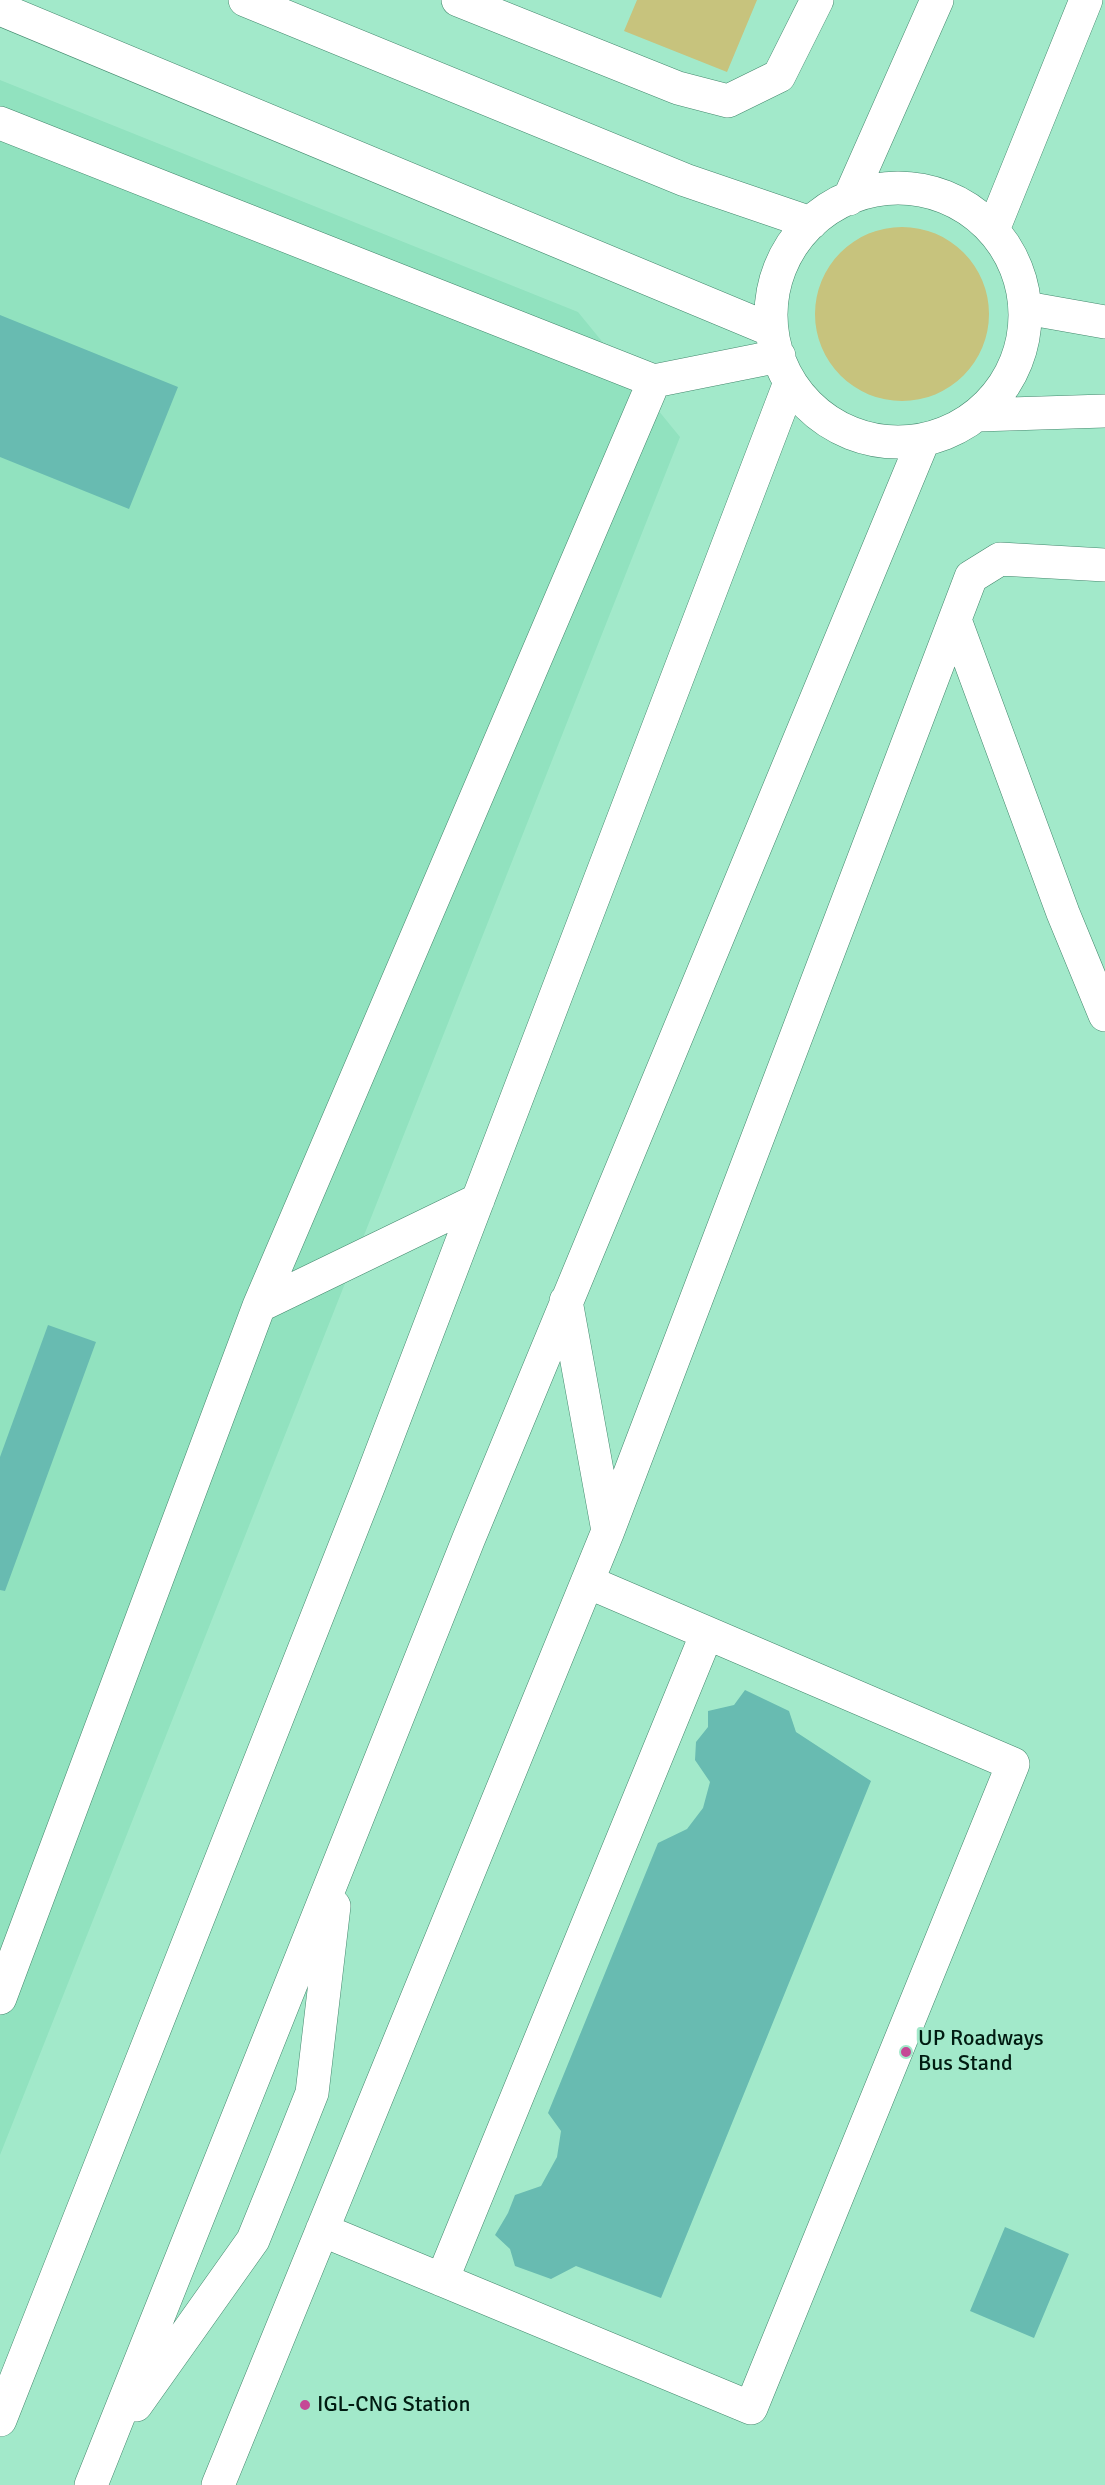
<!DOCTYPE html>
<html>
<head>
<meta charset="utf-8">
<style>
	body { margin:0 }
	canvas { display:block; background:#a2e9ca }
</style>
</head>
<body>
<canvas width="1105" height="2485"></canvas>
<script>
const context = document.querySelector('canvas').getContext('2d');
context.lineJoin = 'round';
function fillPath(path, color) {
  context.fillStyle = color;
  context.fill(path, 'evenodd');
}
function poly(rows) {
  const path = new Path2D();
  for (const r of rows) {
    if (r.length === 3) {
      path.moveTo(r[0] + r[2], r[1]);
      path.arc(r[0], r[1], r[2], 0, 2 * Math.PI);
      continue;
    }
    path.moveTo(r[0], r[1]);
    for (let i = 2; i < r.length; i += 2) path.lineTo(r[i], r[i + 1]);
  }
  return path;
}
function stroke(path, color, width, dash) {
  context.strokeStyle = color;
  context.lineWidth = width;
  context.lineCap = dash ? 'butt' : 'round';
  context.setLineDash(dash || []);
  context.stroke(path);
}
function write(font, color, halo, rows, align = 'center') {
  context.font = font + ' Signika,sans-serif';
  context.lineWidth = 6;
  context.setLineDash([]);
  context.textBaseline = 'middle';
  context.strokeStyle = halo;
  context.fillStyle = color;
  for (const [text, x, y, turn = 0] of rows) {
    context.save();
    context.translate(x, y);
    context.rotate((+turn || 0) * Math.PI / 180);
    context.textAlign = isNaN(turn) ? turn : align;
    if (halo) context.strokeText(text, 0, 0);
    context.fillText(text, 0, 0);
    context.restore();
  }
}
fillPath(poly([
	[0,80,578,312,680,437,0,2155]
]), '#91e2bf');
fillPath(poly([
	[637,0,757,0,727,72,624,31],
	[902,314,87]
]), '#c7c37d');
fillPath(poly([
	[0,315,178,387,129,509,0,457],
	[48,1325,96,1342,5,1591,0,1590,0,1457],
	[745,1690,789,1711,796,1732,871,1781,661,2298,576,2266,551,2279,515,2266,510,2249,495,2235,508,2213,515,2195,541,2186,557,2157,561,2131,548,2113,658,1843,687,1829,703,1808,710,1782,695,1760,696,1742,708,1727,708,1711,734,1705],
	[1005,2227,1069,2254,1034,2338,970,2311]
]), '#68bbb1');
const minor = poly([
	[245,0,685,180,811,223],
	[458,0,678,88,728,101,779,76,817,0],
	[0,9,769,329],
	[0,123,654,381,779,356],
	[898,315,127],
	[849,199,937,0],
	[993,230,1086,0],
	[1026,308,1105,322],
	[978,415,1105,411],
	[955,620,1063,913,1105,1015],
	[566,1301,608,1531],
	[259,1306,478,1200],
	[0,1998,259,1306,654,381],
	[322,2230,751,2408,1013,1764,588,1582],
	[442,2280,707,1633],
	[136,2405,253,2240,281,2171,312,2093,334,1906],
	[0,2420,369,1485,789,385],
	[91,2485,469,1538,923,441],
	[218,2485,608,1531,971,577,1000,559,1105,565]
]);
stroke(minor, '#43886d', 34);
stroke(minor, '#fff', 33);
for (const [x, y, r, color] of [
	[906,2052,6,"#c54896"],
	[305,2405,6,"#c54896"]
]) {
  const dot = new Path2D();
  dot.arc(x, y, r, 0, 2 * Math.PI);
  context.fillStyle = color;
  context.fill(dot);
  stroke(dot, '#a2e9ca', 2);
}
write('22px', '#001b11', '#a2e9ca', [
	["UP Roadways",918,2039],
	["Bus Stand",918,2064],
	["IGL-CNG Station",317,2405]
], 'left');
</script>
</body>
</html>
